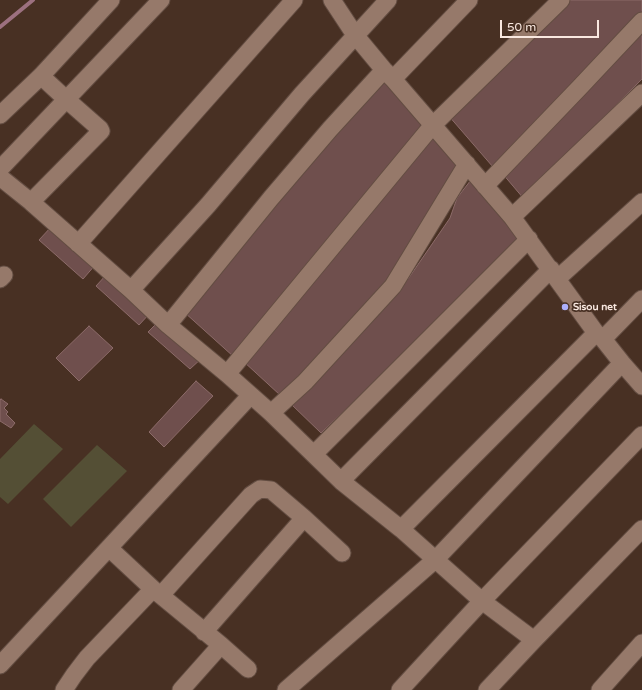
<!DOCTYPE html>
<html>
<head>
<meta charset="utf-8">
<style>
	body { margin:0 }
	#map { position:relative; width:642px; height:690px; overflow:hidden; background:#483023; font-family:"Varela Round",sans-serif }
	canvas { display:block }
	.scale { position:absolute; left:500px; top:20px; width:99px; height:18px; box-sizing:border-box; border:2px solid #f9e8e0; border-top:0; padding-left:5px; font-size:12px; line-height:14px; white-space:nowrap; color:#f9e8e0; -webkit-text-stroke:3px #483023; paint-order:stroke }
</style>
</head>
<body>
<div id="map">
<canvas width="642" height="690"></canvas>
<div class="scale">50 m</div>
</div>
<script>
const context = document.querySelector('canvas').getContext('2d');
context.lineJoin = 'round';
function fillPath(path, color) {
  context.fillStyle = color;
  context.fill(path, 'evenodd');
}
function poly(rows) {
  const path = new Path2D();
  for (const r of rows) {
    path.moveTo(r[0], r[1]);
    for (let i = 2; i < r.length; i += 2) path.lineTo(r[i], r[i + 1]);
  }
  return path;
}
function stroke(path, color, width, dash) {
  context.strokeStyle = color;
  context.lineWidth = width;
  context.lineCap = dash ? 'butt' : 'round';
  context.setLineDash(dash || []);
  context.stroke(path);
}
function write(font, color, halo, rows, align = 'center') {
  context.font = font + ' "Varela Round",sans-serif';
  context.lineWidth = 3.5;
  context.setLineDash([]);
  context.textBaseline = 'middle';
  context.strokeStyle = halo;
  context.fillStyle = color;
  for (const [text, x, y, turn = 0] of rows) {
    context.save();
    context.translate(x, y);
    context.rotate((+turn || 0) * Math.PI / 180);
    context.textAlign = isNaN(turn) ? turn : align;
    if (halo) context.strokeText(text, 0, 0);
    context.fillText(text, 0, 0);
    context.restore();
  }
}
fillPath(poly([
	[34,424,63,449,8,504,0,497,0,459],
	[97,445,127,471,71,527,43,499]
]), '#544f35');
stroke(poly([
	[0,27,33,0]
]), '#9c707f', 4);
const building = poly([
	[564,0,642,0,642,13,493,167,448,115,564,0],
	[642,29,642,79,524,199,502,173,642,29],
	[383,77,426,122,234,357,184,312,383,77],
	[435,131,460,161,400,265,345,328,280,395,243,361,435,131],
	[474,176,525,239,321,433,291,404,408,279,450,218,457,198,474,176],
	[52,226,96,264,83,279,39,240,52,226],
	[107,274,151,312,139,325,96,286,107,274],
	[160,320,203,357,190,369,148,332,160,320],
	[89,326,113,348,79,381,56,358,89,326],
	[196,381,213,396,164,447,149,432,196,381],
	[1,399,8,404,4,408,8,412,6,414,15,423,11,428,0,421,0,400,1,399]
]);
fillPath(building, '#6f4f4d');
stroke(building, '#8c6b69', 1);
const minor = poly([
	[332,0,355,35,384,70,393,79,512,217,596,333,603,339,622,363,642,386],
	[393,79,469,0],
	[0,115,41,76,111,0],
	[0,169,161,0],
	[0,177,31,202,131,290,168,325,227,374,271,413,341,481,401,529,482,601,534,640],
	[485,186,580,87,642,21],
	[31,202,101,131,100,129,67,100,41,76],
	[512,217,642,93],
	[78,244,294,0],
	[0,279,4,275],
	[557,279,642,202],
	[131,290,208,205,302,94,388,0],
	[168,325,271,198,330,129,384,70],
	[603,339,642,299],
	[227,374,432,126,561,0],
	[271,413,305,382,393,286,467,164],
	[314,454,529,239],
	[341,481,551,269],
	[401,529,596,333],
	[109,548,153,589,221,645,248,669],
	[161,595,251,495,260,489,271,490,304,518,342,553],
	[204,632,304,518],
	[0,665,250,396],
	[64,690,74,675,87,658,153,589],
	[181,690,221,645],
	[286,690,436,559,622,363],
	[400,690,482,601,642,435],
	[487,690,534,640,642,529],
	[600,690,642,643]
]);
stroke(minor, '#634d42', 19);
stroke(minor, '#96796a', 17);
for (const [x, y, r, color] of [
	[565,307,4,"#acaffb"]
]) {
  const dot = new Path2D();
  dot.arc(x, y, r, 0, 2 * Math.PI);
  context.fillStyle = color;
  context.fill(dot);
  stroke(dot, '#483023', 1.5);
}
write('bold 10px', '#f9e8e0', '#483023', [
	["Sisou net",573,307]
], 'left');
</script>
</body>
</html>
